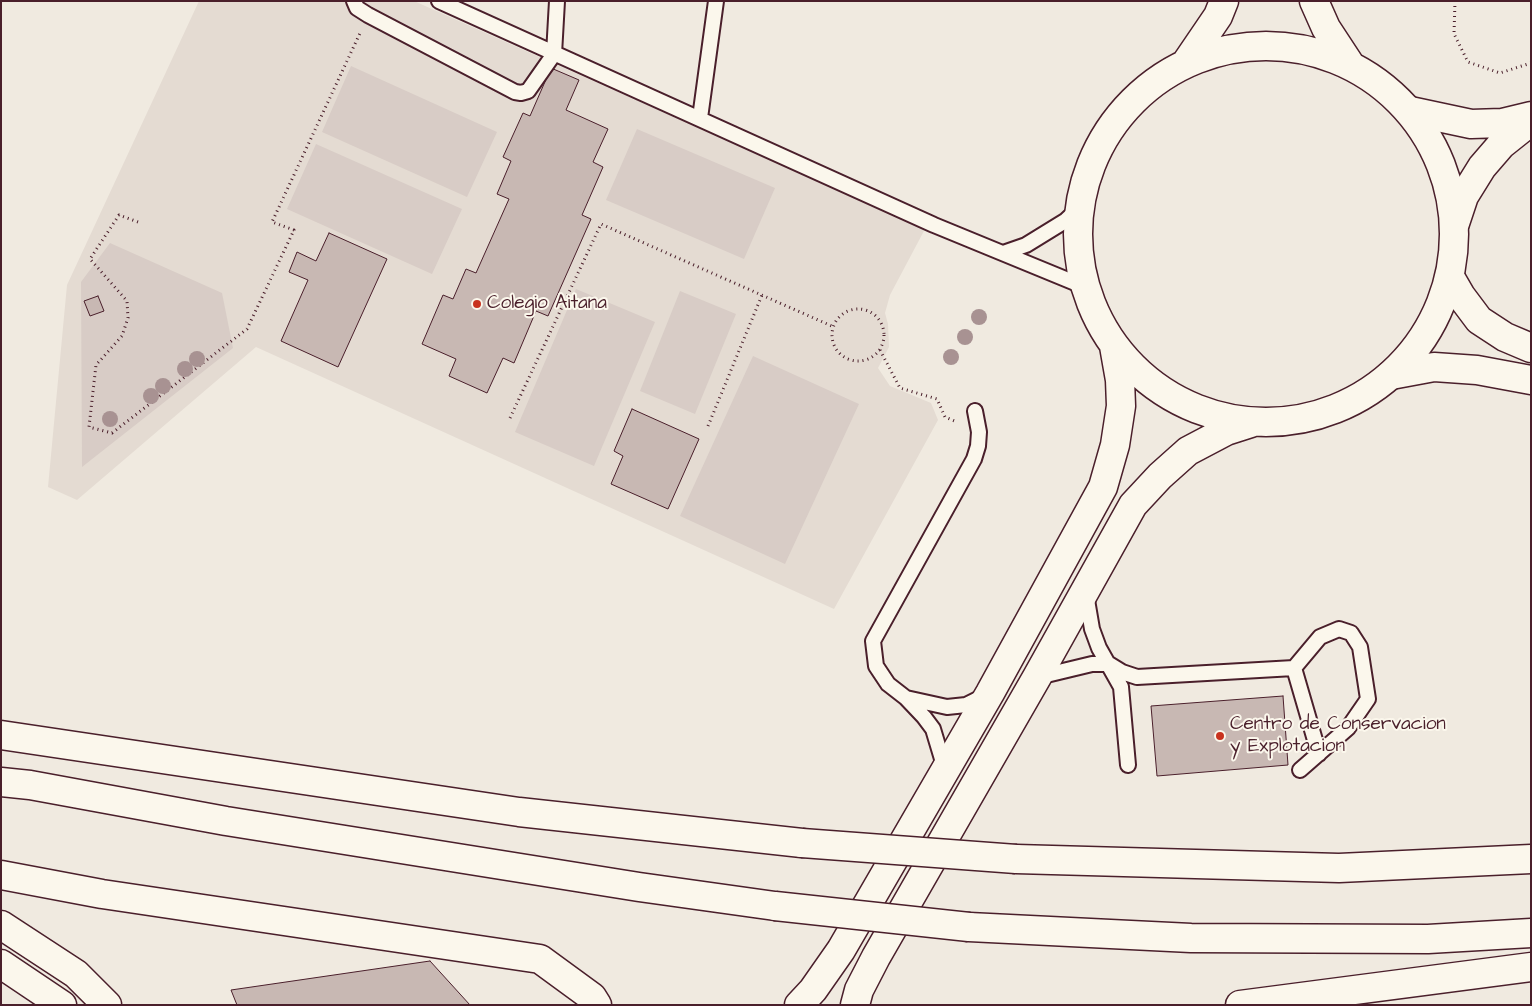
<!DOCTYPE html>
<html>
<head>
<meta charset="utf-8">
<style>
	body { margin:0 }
	#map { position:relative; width:1532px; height:1006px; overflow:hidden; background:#f0eae0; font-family:"Architects Daughter",sans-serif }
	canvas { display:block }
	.frame { position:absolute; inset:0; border:2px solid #4a1f2b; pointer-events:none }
</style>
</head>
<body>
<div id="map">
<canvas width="1532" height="1006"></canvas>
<div class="frame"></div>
</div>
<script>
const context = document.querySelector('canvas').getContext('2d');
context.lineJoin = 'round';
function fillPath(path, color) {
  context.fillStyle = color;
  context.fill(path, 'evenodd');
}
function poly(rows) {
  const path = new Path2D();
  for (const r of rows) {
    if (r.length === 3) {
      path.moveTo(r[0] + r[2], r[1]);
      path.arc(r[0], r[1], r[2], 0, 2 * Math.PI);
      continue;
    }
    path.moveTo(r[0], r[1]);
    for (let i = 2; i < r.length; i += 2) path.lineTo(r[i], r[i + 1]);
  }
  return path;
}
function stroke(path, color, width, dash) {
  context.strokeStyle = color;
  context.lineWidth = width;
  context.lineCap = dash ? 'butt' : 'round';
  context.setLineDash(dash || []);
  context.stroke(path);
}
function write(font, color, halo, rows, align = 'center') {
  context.font = font + ' "Architects Daughter",sans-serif';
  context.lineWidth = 4;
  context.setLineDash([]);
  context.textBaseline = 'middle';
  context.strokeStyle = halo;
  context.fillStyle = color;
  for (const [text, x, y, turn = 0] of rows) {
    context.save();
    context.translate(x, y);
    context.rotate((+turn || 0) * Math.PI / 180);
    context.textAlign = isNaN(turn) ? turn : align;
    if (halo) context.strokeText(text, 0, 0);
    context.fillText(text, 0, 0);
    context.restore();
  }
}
fillPath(poly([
	[199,1,414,1,925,229,890,295,885,313,888,324,889,347,878,368,890,386,931,403,938,420,834,609,256,347,77,500,48,487,67,285]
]), '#e4dbd2');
fillPath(poly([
	[351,66,497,132,467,197,322,132],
	[637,129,775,188,744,259,606,200],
	[316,144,462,209,432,274,287,209],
	[110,243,222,293,233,348,82,467,81,282],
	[576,289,655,322,594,466,515,432],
	[680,291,736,314,695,414,640,391],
	[753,356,859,404,785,564,680,516]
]), '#d8ccc6');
const building = poly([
	[551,68,579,80,566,110,608,129,593,162,603,167,582,215,591,219,548,316,536,311,514,363,503,358,487,393,449,376,456,359,422,344,443,295,453,299,466,269,476,273,509,199,497,194,511,161,503,157,523,113,530,116,551,68],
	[329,233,387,259,338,367,281,341,308,280,289,272,297,252,316,261,329,233],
	[98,296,104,311,90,316,84,301,98,296],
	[632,409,699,439,668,509,611,484,623,456,614,451,632,409],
	[1283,696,1288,765,1157,776,1151,706,1283,696],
	[430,961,470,1005,237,1005,231,990,430,961]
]);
fillPath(building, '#c8b8b3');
stroke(building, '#4a1f2b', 1);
const service = poly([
	[354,1,357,8,368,15,515,92,521,93,528,91,554,54,557,1],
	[439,1,934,225,1085,287],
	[700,118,716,1],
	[1003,253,1026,245,1065,221,1080,207],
	[1086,594,1092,629,1099,648,1121,687,1128,765],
	[1294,668,1319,754],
	[1038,677,1092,664,1109,664,1122,672,1137,677,1294,668,1320,637,1339,629,1351,633,1360,647,1368,699,1348,728,1300,770],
	[906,698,947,707,966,705,984,696],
	[945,769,933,729,924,717,906,698,888,684,876,666,873,641,974,459,978,446,979,432,975,411]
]);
const minor = poly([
	[1410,111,1471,124,1502,123,1531,116],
	[1455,223,1464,196,1482,167,1501,145,1531,121],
	[1,875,102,894,540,959,592,997,597,1005],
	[1,964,62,1005]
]);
const trunk = poly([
	[1314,1,1326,28,1349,63],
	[1266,234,188],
	[1186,63,1218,16,1224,1],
	[799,1005,813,990,841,950,990,693,1103,487,1115,445,1121,406,1120,380,1114,346],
	[855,1005,859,990,876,957,1037,677,1133,505,1160,476,1188,451,1226,431,1251,423]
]);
const motorway = poly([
	[1450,277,1461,296,1479,320,1505,337,1531,348],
	[1391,375,1434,367,1477,370,1531,380],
	[1,735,519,812,802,843],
	[1,782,30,785,226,821,639,887,775,906],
	[1016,859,1339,868,1531,859],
	[1,925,76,974,107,1005],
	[969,927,1191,938,1428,939,1531,933],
	[1240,1005,1531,967]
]);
stroke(service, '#4a1f2b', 18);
stroke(minor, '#4a1f2b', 31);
stroke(trunk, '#4a1f2b', 31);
stroke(motorway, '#4a1f2b', 31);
stroke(poly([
	[1455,1,1454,34,1468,62,1500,73,1531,63],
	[138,222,119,215,90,259,127,301,128,318,122,336,96,365,89,427,112,433,247,329,294,230,272,222,361,31],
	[858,335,26],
	[880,350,900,388,937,399,945,417,957,422],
	[510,418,601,224,834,327],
	[708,426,762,295]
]), '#4a1f2b', 3, [1, 4]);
stroke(service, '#fbf7ec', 14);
stroke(minor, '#fbf7ec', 28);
stroke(trunk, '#fbf7ec', 28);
stroke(motorway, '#fbf7ec', 28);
const motorwayBridge = poly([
	[802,843,1016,859],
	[775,906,969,927]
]);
stroke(motorwayBridge, '#4a1f2b', 31, []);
stroke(motorwayBridge, '#fbf7ec', 28);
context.fillStyle = '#a89292';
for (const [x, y] of [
	[979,317],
	[965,337],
	[951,357],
	[197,359],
	[185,369],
	[163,386],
	[151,396],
	[110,419]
]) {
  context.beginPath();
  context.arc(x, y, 8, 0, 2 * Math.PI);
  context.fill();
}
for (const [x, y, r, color] of [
	[477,304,5,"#c8321e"],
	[1220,736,5,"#c8321e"]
]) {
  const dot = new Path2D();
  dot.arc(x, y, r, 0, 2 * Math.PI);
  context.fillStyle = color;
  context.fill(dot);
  stroke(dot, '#fbf7ec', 2);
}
write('19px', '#4a1f2b', '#fbf7ec', [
	["Colegio Aitana",487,304],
	["Centro de Conservacion",1230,725],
	["y Explotacion",1230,747]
], 'left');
</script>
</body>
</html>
